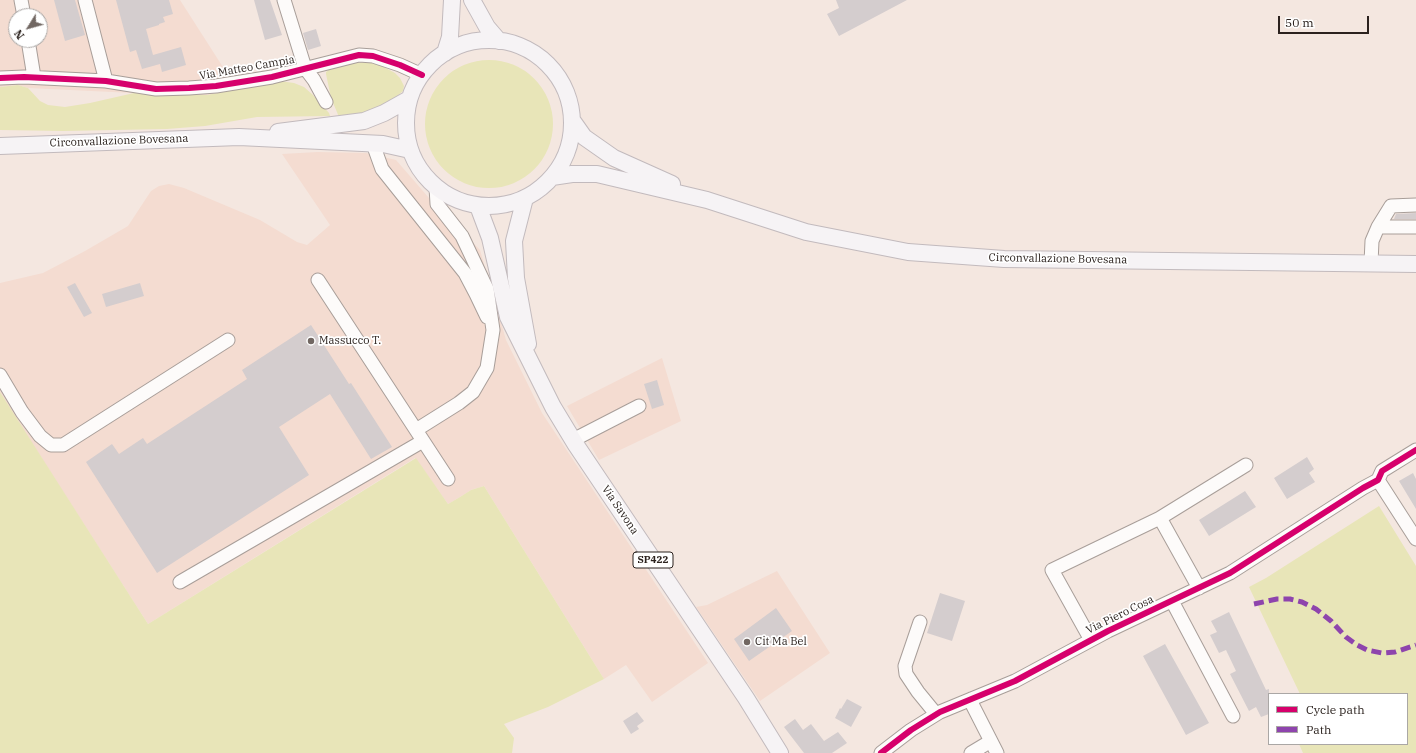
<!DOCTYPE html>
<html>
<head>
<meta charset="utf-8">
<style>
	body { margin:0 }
	#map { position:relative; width:1416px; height:753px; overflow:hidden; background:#f4e7e0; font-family:"IBM Plex Serif",serif }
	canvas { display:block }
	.legend { position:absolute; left:1268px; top:693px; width:140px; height:52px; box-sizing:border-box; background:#fff; border:1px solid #aaa7a5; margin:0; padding:5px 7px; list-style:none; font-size:12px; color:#2b221e }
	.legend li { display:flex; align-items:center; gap:8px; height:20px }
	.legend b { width:20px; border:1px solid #aaa7a5 }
	.north { position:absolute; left:8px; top:8px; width:40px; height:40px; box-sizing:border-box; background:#fff; border:1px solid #aaa7a5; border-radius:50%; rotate:233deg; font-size:11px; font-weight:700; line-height:16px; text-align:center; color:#2b221e }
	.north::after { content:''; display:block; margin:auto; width:14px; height:18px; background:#716762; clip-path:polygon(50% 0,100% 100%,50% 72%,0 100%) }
	.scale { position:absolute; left:1278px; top:16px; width:91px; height:18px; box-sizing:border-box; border:2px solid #2b221e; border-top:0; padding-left:5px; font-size:12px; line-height:14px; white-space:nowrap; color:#2b221e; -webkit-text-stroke:3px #fff; paint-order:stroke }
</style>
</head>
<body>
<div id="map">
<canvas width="1416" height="753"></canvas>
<ul class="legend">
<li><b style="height:5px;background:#d6006c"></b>Cycle path</li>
<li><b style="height:5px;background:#8e44ad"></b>Path</li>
</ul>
<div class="north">N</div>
<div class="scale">50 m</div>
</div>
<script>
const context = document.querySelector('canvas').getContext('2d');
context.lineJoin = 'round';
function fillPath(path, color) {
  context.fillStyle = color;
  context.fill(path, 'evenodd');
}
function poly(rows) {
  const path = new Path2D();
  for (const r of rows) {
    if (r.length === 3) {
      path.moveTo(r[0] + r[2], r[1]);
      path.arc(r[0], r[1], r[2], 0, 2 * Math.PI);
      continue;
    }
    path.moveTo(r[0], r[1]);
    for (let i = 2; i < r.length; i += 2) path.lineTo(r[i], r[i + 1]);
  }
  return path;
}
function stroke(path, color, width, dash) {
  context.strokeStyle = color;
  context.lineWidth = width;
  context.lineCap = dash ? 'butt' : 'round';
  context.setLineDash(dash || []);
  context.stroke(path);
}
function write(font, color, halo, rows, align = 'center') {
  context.font = font + ' "IBM Plex Serif",serif';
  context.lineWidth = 3.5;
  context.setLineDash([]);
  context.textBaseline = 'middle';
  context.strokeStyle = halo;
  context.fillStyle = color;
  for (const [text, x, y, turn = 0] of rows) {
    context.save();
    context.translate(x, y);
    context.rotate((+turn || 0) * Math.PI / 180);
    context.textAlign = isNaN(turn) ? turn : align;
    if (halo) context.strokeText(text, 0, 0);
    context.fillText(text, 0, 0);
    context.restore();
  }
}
fillPath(poly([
	[0,0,180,0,228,75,230,91,207,95,175,95,28,88,18,85,0,87],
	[16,16,40,16,40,40,16,40],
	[318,152,366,153,396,160,429,198,480,250,506,340,542,413,708,663,652,702,626,665,604,679,484,486,471,490,460,497,448,504,415,458,148,624,10,409,0,392,0,283,43,273,85,251,128,226,151,191,159,186,169,184,184,188,260,220,297,242,307,245,330,225,282,154],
	[662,358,681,421,599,460,567,406],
	[777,571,830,653,760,701,696,607,707,605]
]), '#f4dcd1');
fillPath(poly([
	[489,124,64],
	[367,62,380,65,395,73,400,78,404,86,403,91,396,97,381,106,367,112,339,117,331,98,326,74,326,72,330,69,347,64],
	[280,81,294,83,304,87,313,95,329,113,330,116,257,117,205,126,167,129,63,131,0,130,0,87,18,85,28,88,40,101,48,105,65,107,90,103,134,93,207,95],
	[0,392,148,624,416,458,448,504,460,497,471,490,484,486,604,679,548,707,504,724,514,738,512,753,0,753],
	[1379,506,1416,566,1416,753,1303,753,1299,744,1407,744,1407,694,1300,694,1249,587,1266,578]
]), '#e8e5b8');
fillPath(poly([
	[54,0,75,0,85,35,65,41],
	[116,0,169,0,173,14,163,17,165,22,159,24,159,25,146,29,153,55,181,47,186,65,162,72,160,64,142,69,136,50,130,52],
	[254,0,270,0,282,35,265,40],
	[836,0,907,0,839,36,827,14,839,8],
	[316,29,321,46,308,50,303,33],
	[1416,213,1416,219,1394,219,1396,214],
	[75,283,92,313,84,317,67,287],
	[140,283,144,296,106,307,102,294],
	[311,325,349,384,351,383,392,447,371,459,330,394,279,427,309,475,157,573,86,462,112,444,119,454,143,438,147,444,247,379,242,370],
	[657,380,664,405,652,409,644,384],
	[1307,457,1314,469,1309,473,1315,482,1287,499,1274,478],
	[1413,473,1416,479,1416,509,1399,481],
	[1245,491,1256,507,1209,536,1199,520],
	[940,593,965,601,952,641,927,633],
	[776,608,792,631,749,661,734,639],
	[1229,612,1266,690,1269,689,1269,714,1261,717,1256,707,1249,711,1230,674,1236,671,1226,650,1219,653,1210,635,1217,632,1211,621],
	[1165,644,1209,723,1186,735,1143,656],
	[847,699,862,707,851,727,835,718,840,708,841,709],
	[637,712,644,721,637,726,639,729,631,734,623,721],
	[795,719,803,730,811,724,824,741,838,732,847,743,832,753,804,753,784,727]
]), '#d4cdce');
const minor = poly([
	[21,0,24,16],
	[85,0,106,81],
	[284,0,305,68,314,80,326,102],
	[28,40,34,77],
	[0,78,24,77,106,81,156,89,189,88,216,86,272,77,359,55,373,56,400,65,422,75],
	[373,144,382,169,465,273,476,294,487,317],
	[1378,227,1416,227],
	[1371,263,1372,241,1378,227,1391,206,1416,205],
	[318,280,448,479],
	[0,375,22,412,40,436,51,445,63,445,228,340],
	[416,430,459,403,473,392,487,368,493,330,487,289,462,236,437,204,436,187],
	[573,440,639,406],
	[1378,480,1416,539],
	[1160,518,1199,588],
	[180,582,423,441],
	[1172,601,1233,716],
	[920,622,905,666,906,674,918,692,936,714],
	[1091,640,1052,570,1160,518,1246,465],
	[971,699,973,706,997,753],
	[881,753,911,730,940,712,1015,681,1108,631,1230,573,1363,488,1378,480,1382,471,1416,450],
	[971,753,991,741]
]);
const major = poly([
	[472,0,487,27,499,41],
	[489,123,83],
	[445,53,450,37,452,0],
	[572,120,584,137,614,158,672,184],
	[278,132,364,121,384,113,409,99],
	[0,146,239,137,383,144,410,150],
	[552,177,572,174,597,174,707,200,806,232,908,252,1004,259,1416,264],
	[525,198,514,241,516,278,528,344],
	[478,206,490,238,508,317,553,407,576,445,746,698,780,753]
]);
stroke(minor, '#a89e99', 15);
stroke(major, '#c2babd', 18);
stroke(minor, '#fdfbfa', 13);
stroke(major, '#f6f3f5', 16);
stroke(poly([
	[1254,604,1277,599,1290,599,1302,602,1316,609,1331,621,1346,637,1357,645,1367,650,1382,653,1395,652,1416,645]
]), '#8e44ad', 5, [10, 5]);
stroke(poly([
	[0,78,24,77,106,81,156,89,189,88,216,86,272,77,359,55,373,56,400,65,422,75],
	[881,753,911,730,940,712,1015,681,1108,631,1230,573,1363,488,1378,480,1382,471,1416,450]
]), '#d6006c', 6);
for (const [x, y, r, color] of [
	[311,341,4,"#716762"],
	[747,642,4,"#716762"]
]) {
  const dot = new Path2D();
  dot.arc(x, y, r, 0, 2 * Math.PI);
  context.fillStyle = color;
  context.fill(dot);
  stroke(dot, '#fff', 1.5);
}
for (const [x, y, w] of [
	[653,560,40]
]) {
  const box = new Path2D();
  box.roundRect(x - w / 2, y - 8, w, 16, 3);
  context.fillStyle = '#fff';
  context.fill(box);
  stroke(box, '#2b221e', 1);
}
write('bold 10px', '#2b221e', null, [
	["SP422",653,560]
]);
write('11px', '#2b221e', '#fff', [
	["Via Matteo Campia",247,68,-10],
	["Circonvallazione Bovesana",119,141,-2],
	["Circonvallazione Bovesana",1058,259,1],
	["Via Savona",620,510,56],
	["Via Piero Cosa",1120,615,-26]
]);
write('11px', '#2b221e', '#fff', [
	["Massucco T.",319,341],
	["Cit Ma Bel",755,642]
], 'left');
</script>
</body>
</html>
